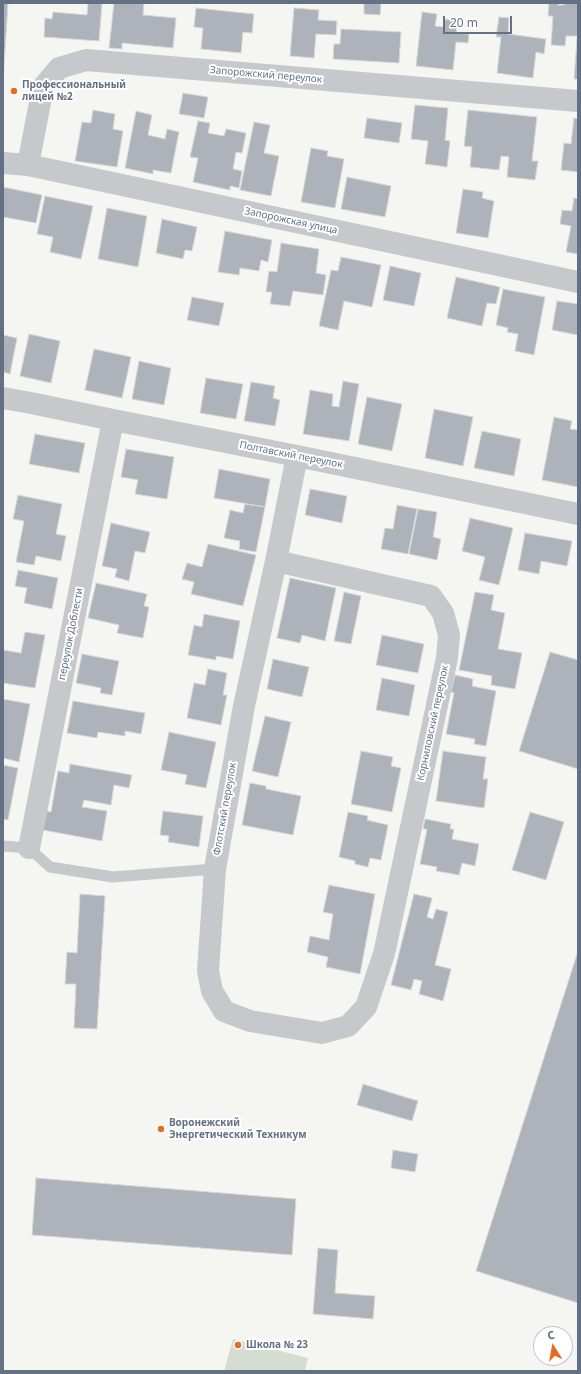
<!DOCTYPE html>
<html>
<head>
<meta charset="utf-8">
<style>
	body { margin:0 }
	#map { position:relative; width:581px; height:1374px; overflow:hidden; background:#f5f6f2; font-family:"Noto Sans",sans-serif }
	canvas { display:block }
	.frame { position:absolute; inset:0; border:4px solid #647184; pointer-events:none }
	.north { position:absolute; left:533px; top:1326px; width:40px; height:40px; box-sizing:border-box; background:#fff; border:1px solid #c1c6ce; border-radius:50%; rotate:349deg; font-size:11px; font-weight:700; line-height:16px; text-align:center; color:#647184 }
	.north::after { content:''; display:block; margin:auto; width:14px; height:18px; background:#e56d23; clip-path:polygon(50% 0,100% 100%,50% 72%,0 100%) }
	.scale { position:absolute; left:443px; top:16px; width:69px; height:18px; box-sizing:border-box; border:2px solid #647184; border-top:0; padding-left:5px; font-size:12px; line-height:14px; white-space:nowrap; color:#647184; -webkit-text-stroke:3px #fff; paint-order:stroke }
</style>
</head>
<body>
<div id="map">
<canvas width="581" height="1374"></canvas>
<div class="frame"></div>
<div class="north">С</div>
<div class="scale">20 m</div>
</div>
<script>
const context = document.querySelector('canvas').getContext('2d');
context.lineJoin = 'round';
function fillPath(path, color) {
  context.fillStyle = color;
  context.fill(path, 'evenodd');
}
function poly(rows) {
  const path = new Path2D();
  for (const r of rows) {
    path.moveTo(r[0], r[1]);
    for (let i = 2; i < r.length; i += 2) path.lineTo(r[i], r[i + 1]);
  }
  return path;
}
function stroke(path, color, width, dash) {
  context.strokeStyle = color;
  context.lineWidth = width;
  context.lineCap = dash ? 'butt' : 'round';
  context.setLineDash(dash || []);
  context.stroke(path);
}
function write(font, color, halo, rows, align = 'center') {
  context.font = font + ' "Noto Sans",sans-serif';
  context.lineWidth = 4;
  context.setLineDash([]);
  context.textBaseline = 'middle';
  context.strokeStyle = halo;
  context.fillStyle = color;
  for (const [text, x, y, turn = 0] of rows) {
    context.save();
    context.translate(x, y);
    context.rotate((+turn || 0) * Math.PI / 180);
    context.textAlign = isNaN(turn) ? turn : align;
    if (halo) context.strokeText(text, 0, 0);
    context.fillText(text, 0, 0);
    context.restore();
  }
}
fillPath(poly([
	[233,1339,308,1358,305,1371,224,1371]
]), '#d5ddd3');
const building = poly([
	[3,3,8,3,3,82,3,3],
	[88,3,102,4,99,41,44,37,45,18,52,19,53,12,87,15,88,3],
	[114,3,144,3,143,15,176,18,173,48,122,43,122,49,109,48,114,3],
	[364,3,381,3,380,15,364,14,364,3],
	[549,3,558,3,558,5,564,5,565,3,578,3,578,36,566,36,565,46,551,45,553,16,548,16,549,3],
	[196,8,254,14,252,33,243,32,241,53,201,49,203,28,194,27,196,8],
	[294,8,319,10,318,20,337,21,336,35,316,34,314,58,290,56,294,8],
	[422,12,437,14,435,26,444,27,445,19,458,21,456,33,469,34,468,43,456,42,453,70,416,66,422,12],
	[499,17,509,18,508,34,546,39,544,54,536,52,533,78,497,73,501,37,496,37,499,17],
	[341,29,401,32,399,63,333,59,334,44,340,44,341,29],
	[577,39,578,40,578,79,574,79,577,39],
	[183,93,208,97,204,118,179,114,183,93],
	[415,105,448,108,445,140,450,141,447,167,425,164,428,141,411,139,415,105],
	[93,110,115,114,113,129,123,131,117,167,75,161,82,122,91,123,93,110],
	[468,110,537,117,532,161,538,161,535,180,507,177,509,157,501,156,499,170,470,167,472,147,464,146,468,110],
	[136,111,152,115,148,135,165,139,167,129,179,132,171,173,153,170,153,174,125,168,136,111],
	[367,118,402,123,399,143,364,138,367,118],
	[574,118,578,119,578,172,561,170,564,143,571,144,574,118],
	[198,121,210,123,208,133,224,136,226,129,246,133,242,153,236,152,233,169,242,171,239,188,230,186,230,190,193,182,198,158,190,157,198,121],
	[254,122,270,125,264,153,279,156,271,196,240,190,254,122],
	[311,148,328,151,327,156,344,159,335,208,301,202,311,148],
	[347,177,391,186,385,217,341,209,347,177],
	[3,187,42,195,36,223,3,217,3,187],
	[463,189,483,192,482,198,494,201,488,238,456,233,463,189],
	[45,196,93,206,81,259,50,252,53,237,37,234,45,196],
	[574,198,578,199,578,254,566,252,571,226,560,224,562,210,572,211,574,198],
	[107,208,147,216,138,267,98,259,107,208],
	[162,219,197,227,192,251,185,250,183,259,156,253,162,219],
	[225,231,272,240,268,262,261,260,259,271,240,268,239,275,218,272,225,231],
	[281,243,319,249,316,273,326,275,323,295,293,291,290,306,270,304,272,292,266,292,269,271,277,272,281,243],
	[341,257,381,265,372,307,344,301,338,330,319,326,331,270,338,271,341,257],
	[390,266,421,273,414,306,383,300,390,266],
	[456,277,500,287,496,304,487,303,482,326,447,318,456,277],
	[503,289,545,297,534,355,515,351,518,334,507,332,508,328,496,325,503,289],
	[192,297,224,303,219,326,187,320,192,297],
	[557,301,578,304,578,335,552,330,557,301],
	[29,334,60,341,51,383,20,376,29,334],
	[3,335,17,338,10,374,3,372,3,335],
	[94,349,131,357,122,398,85,390,94,349],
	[139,361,171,368,164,405,132,399,139,361],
	[206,378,243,384,236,419,200,413,206,378],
	[343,381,359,384,349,441,303,434,310,390,333,394,332,406,339,407,343,381],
	[251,382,275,386,273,398,280,400,275,426,244,421,251,382],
	[367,397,402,404,392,451,358,444,367,397],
	[434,409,473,417,463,466,425,458,434,409],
	[554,417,572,421,570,429,578,430,578,487,542,480,554,417],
	[482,431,521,439,514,476,474,468,482,431],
	[35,434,85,443,79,473,29,464,35,434],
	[126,449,174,457,167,499,135,494,138,480,121,477,126,449],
	[219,469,270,479,265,507,214,498,219,469],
	[310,489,347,496,342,523,305,515,310,489],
	[18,495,62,504,56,534,66,536,61,561,36,556,34,565,16,562,24,521,13,519,18,495],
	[245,504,265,507,256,552,239,549,240,541,224,538,230,510,243,513,245,504],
	[397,505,417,509,408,554,381,549,385,528,393,529,397,505],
	[418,509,437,512,433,537,441,539,437,560,409,554,418,509],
	[470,518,513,528,499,585,479,580,485,557,462,551,470,518],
	[111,523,150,532,145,553,135,551,129,581,115,577,117,569,102,566,111,523],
	[525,533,572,541,567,566,541,561,539,574,518,570,525,533],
	[208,544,256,555,243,606,191,594,194,582,182,579,187,563,202,567,208,544],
	[18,570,58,578,52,609,24,603,27,588,15,586,18,570],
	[290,578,336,588,325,641,302,635,300,643,277,638,290,578],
	[96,583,147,594,144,606,149,607,143,638,117,633,119,625,88,618,96,583],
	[344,592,361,596,351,644,334,641,344,592],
	[475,592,494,595,491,610,505,613,498,649,522,653,515,689,491,685,492,676,459,670,475,592],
	[204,614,240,621,233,659,216,656,216,660,188,655,194,625,202,627,204,614],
	[25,632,45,635,35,688,3,683,3,650,21,653,25,632],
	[382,635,424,644,418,673,376,665,382,635],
	[550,652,578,660,578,769,519,751,550,652],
	[82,654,119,661,112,695,100,693,101,688,76,683,82,654],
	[273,659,309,667,302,697,267,689,273,659],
	[208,669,227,673,223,695,227,695,221,725,187,718,194,683,205,685,208,669],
	[455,675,473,679,472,686,496,691,486,746,474,744,475,739,446,734,454,693,451,692,455,675],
	[382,678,415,685,409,716,376,710,382,678],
	[3,699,30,704,19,762,3,758,3,699],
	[73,701,145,713,141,734,125,731,125,736,98,732,97,738,67,733,73,701],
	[265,716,291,722,278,777,252,771,265,716],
	[169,732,216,742,206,788,185,784,187,775,161,770,169,732],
	[361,751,393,757,391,766,401,768,392,812,351,804,361,751],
	[443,751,486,757,483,779,488,779,484,808,436,801,443,751],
	[70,764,132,775,129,788,114,785,111,805,84,800,82,807,107,811,102,841,43,830,46,811,51,812,58,771,69,773,70,764],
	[3,765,18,768,8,820,3,819,3,765],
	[250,783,266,786,266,789,301,796,293,835,242,825,250,783],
	[163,811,203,816,199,847,168,842,169,836,160,835,163,811],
	[348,812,368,816,367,820,388,825,381,860,370,858,368,867,355,864,355,861,339,857,348,812],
	[530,812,564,822,546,880,512,870,530,812],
	[425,819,451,824,450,829,454,829,452,839,479,844,475,866,462,863,459,875,436,871,437,867,420,864,427,829,423,829,425,819],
	[329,885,375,894,360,974,326,967,328,957,307,952,310,936,329,940,333,914,323,912,329,885],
	[80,894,105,896,97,1029,74,1028,76,984,65,984,67,952,77,953,80,894],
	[414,894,432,898,427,917,433,919,436,909,448,912,435,965,451,969,443,1001,419,994,422,981,414,979,411,990,391,985,414,894],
	[578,951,578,1303,476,1271,578,951],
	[363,1084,418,1101,412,1121,357,1105,363,1084],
	[393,1150,418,1154,415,1172,391,1168,393,1150],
	[36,1178,296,1199,292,1255,32,1235,36,1178],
	[318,1248,338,1250,335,1293,375,1296,373,1319,313,1314,318,1248]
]);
fillPath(building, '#aeb3bb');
stroke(building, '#d7d7d5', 1);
stroke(poly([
	[3,846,29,848,50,867,113,877,215,869]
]), '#c6c8cc', 11);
stroke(poly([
	[3,163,28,165,578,282],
	[28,165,43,87,59,68,86,60,578,101],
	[3,398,31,403,113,420,297,456,578,514],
	[276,561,431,596,443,613,449,635,447,658,384,954,366,1007,348,1026,322,1033,250,1021,224,1011,212,991,208,971,215,869,244,706,276,561,297,456],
	[29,848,113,420]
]), '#c6c8cc', 22);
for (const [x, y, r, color] of [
	[14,91,4,"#e56d23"],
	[161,1129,4,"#e56d23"],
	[238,1345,4,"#e56d23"]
]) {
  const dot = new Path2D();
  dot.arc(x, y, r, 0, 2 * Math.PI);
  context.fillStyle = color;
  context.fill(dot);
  stroke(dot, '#fff', 1.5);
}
write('10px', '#647184', '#fff', [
	["Запорожский переулок",266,75,5],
	["Запорожская улица",291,221,12],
	["Полтавский переулок",291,455,11],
	["переулок Доблести",71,634,-79],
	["Корниловский переулок",433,723,-78],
	["Флотский переулок",225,809,-80]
]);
write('bold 10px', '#647184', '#fff', [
	["Профессиональный",22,85],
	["лицей №2",22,97],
	["Воронежский",169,1123],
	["Энергетический Техникум",169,1135],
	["Школа № 23",246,1345]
], 'left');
</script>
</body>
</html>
